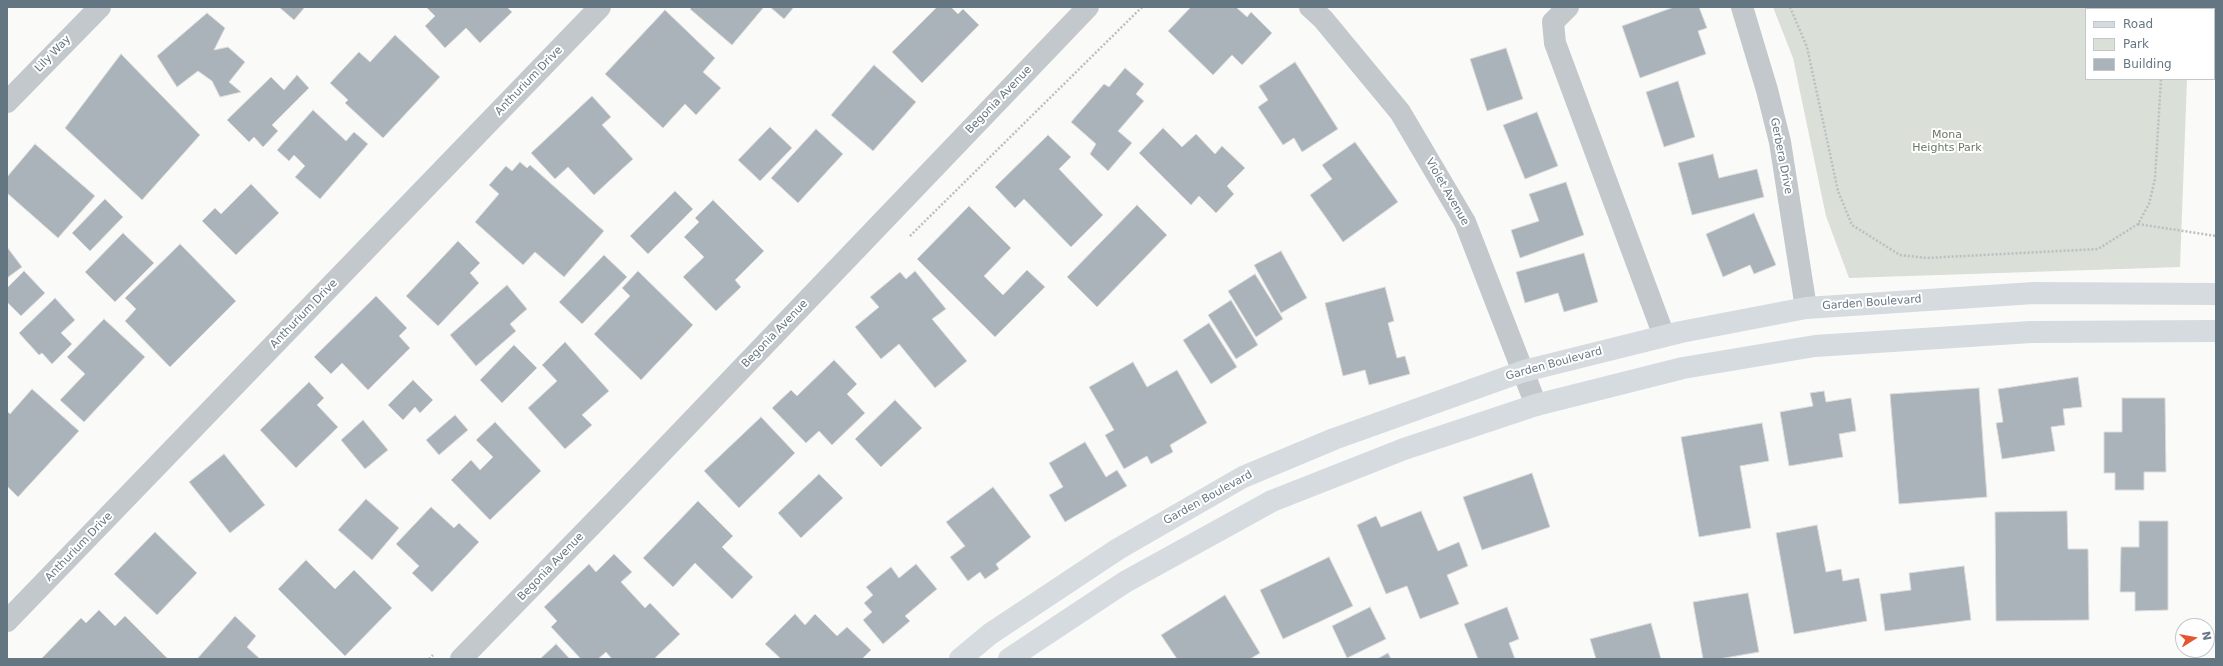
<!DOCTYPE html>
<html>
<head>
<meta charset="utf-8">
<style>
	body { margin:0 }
	#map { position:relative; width:2223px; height:666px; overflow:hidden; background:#fafaf8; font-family:"DejaVu Sans",sans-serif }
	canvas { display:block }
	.frame { position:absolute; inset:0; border:8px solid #657683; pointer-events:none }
	.legend { position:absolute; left:2085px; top:8px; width:130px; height:72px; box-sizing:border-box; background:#fff; border:1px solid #c1c8cd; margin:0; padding:5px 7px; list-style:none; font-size:12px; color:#657683 }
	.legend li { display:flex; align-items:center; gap:8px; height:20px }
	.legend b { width:20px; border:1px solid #c1c8cd }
	.north { position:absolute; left:2175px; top:618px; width:40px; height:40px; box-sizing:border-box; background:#fff; border:1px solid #c1c8cd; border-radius:50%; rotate:79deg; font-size:11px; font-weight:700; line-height:16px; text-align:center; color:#657683 }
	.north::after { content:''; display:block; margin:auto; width:14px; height:18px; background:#e4572e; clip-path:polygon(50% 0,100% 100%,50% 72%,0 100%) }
</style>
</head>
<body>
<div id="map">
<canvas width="2223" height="666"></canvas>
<div class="frame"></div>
<ul class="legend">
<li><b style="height:5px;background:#d6dbdf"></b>Road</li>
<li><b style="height:11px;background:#dadfd7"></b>Park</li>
<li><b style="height:11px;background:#aab3b9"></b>Building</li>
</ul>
<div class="north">N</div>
</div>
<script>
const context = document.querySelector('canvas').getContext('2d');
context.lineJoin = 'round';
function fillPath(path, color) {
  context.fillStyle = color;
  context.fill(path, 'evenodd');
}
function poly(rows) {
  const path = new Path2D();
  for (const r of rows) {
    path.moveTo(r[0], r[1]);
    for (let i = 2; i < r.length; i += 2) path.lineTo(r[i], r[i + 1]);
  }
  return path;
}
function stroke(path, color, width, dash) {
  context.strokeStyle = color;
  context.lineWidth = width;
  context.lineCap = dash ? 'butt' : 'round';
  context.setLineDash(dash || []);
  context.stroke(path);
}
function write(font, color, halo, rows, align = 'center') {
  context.font = font + ' "DejaVu Sans",sans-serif';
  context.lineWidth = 4;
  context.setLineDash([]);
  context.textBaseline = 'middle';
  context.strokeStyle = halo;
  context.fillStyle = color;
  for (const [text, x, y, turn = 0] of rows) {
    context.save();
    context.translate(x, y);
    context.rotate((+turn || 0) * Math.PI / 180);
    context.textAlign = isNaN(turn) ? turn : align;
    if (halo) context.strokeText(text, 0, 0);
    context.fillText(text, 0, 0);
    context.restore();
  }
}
fillPath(poly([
	[1773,7,2190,7,2190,9,2086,9,2086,79,2187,79,2180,267,1849,278,1826,216,1793,58]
]), '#dadfd7');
const building = poly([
	[279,7,305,7,294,20,279,7],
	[426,7,507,7,512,12,480,43,466,28,445,48,425,26,435,16,426,7],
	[692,7,764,7,732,45,690,9,692,7],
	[770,7,794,7,784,19,770,7],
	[937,7,951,7,958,14,963,9,979,25,922,83,892,52,937,7],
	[1191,7,1236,7,1247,17,1251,12,1272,33,1242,65,1232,55,1213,75,1168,31,1191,7],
	[1674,7,1699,7,1707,28,1698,31,1706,54,1640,78,1622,26,1674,7],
	[665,10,715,58,703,72,721,88,696,115,685,104,663,128,605,74,665,10],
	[207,13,225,28,214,50,228,47,245,62,229,82,241,92,220,97,212,81,198,71,177,87,157,56,207,13],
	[395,35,440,77,383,138,345,103,348,100,330,83,359,52,370,62,395,35],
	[1506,48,1523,99,1487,111,1470,59,1506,48],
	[121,54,200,135,142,200,65,128,121,54],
	[1295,62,1338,129,1302,152,1294,138,1283,145,1258,107,1268,100,1259,86,1295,62],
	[874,65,916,102,873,151,831,115,874,65],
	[1125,68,1144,84,1136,94,1144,101,1118,131,1132,143,1108,171,1090,154,1096,144,1071,122,1104,84,1109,87,1125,68],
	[297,75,309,88,272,125,278,131,263,147,254,137,249,142,227,120,271,77,284,90,297,75],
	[1678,81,1695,137,1664,147,1646,92,1678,81],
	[592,96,611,117,602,125,633,159,594,195,568,167,555,179,531,153,592,96],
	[313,110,346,141,354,132,368,144,320,199,295,177,305,166,294,155,289,161,277,150,313,110],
	[1537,112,1558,166,1525,179,1503,125,1537,112],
	[770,127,792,148,760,181,738,160,770,127],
	[1163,128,1182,147,1196,134,1215,154,1222,146,1245,168,1227,186,1234,194,1216,213,1199,196,1191,205,1139,153,1163,128],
	[816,129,843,154,798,203,771,178,816,129],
	[1048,135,1071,157,1059,169,1103,215,1071,247,1024,199,1015,208,995,187,1048,135],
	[1355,142,1398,202,1343,242,1310,195,1332,179,1322,165,1355,142],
	[35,144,95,196,58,238,7,193,7,177,35,144],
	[1713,154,1719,178,1757,169,1764,197,1692,215,1678,163,1713,154],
	[520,162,527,168,530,165,604,231,564,277,535,252,523,265,475,222,499,194,489,185,506,166,512,171,520,162],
	[1566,182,1584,235,1520,258,1511,230,1539,221,1529,194,1566,182],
	[251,184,279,213,236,255,202,221,215,208,221,214,251,184],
	[675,191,693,209,648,254,630,236,675,191],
	[105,199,123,217,90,251,72,233,105,199],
	[713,200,764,251,735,280,741,287,716,311,683,277,704,257,684,237,699,222,695,218,713,200],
	[1137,205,1167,235,1097,307,1067,277,1137,205],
	[969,206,1011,248,984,276,1003,295,1027,270,1045,287,995,337,917,259,969,206],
	[1754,213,1776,265,1754,274,1750,265,1723,277,1706,234,1754,213],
	[123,233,154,263,115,302,85,272,123,233],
	[458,241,480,263,470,273,479,283,438,326,406,296,458,241],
	[180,244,236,301,170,367,125,321,136,309,125,298,180,244],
	[7,247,22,267,7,278,7,247],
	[1281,251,1307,298,1281,313,1254,265,1281,251],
	[1584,253,1598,302,1564,312,1558,293,1525,303,1516,272,1584,253],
	[604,255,627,277,582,324,559,302,604,255],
	[24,271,45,293,21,316,7,302,7,288,24,271],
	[638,271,693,325,641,380,594,334,630,296,622,288,638,271],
	[915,271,946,309,932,319,967,361,935,388,899,344,881,359,855,327,879,307,870,297,900,272,906,279,915,271],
	[1255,274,1283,319,1256,337,1228,291,1255,274],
	[507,285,527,309,510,324,516,331,476,366,450,335,507,285],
	[1385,287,1394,321,1388,323,1397,358,1405,356,1410,374,1369,385,1365,370,1343,376,1325,303,1385,287],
	[376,296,407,328,399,336,410,348,368,390,342,363,331,374,314,357,376,296],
	[55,298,75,320,61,333,72,344,52,364,42,353,39,355,19,333,55,298],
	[1231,300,1258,345,1236,359,1208,315,1231,300],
	[104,319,145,357,84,422,60,400,85,374,67,357,104,319],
	[1209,323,1237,367,1211,384,1183,340,1209,323],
	[565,342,609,391,582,415,592,425,565,449,528,408,557,381,542,365,565,342],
	[514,345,537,368,502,403,480,380,514,345],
	[834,360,857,384,847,394,865,413,832,445,819,431,806,443,772,408,791,390,797,396,834,360],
	[1133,362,1147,387,1177,370,1207,423,1170,445,1173,452,1151,464,1147,456,1124,469,1105,435,1114,430,1089,387,1133,362],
	[2078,377,2082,407,2063,409,2065,425,2051,427,2055,451,2002,459,1996,423,2003,422,1998,389,2078,377],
	[413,380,433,400,420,413,415,407,403,420,388,405,413,380],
	[309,382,324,398,317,405,338,427,296,468,260,430,309,382],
	[1979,388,1987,497,1899,504,1890,394,1979,388],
	[32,389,79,431,18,497,7,486,7,411,10,414,32,389],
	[1824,391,1826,402,1851,398,1856,431,1839,434,1843,457,1789,466,1780,412,1813,406,1810,393,1824,391],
	[2122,398,2165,398,2166,472,2144,472,2144,490,2115,490,2115,473,2104,473,2104,432,2122,432,2122,398],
	[895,400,922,428,881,467,855,439,895,400],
	[455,415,468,430,439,455,426,440,455,415],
	[761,417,795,453,739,508,704,471,761,417],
	[363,420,388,450,365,469,341,440,363,420],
	[495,422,541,471,490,520,451,480,471,460,480,470,493,457,476,440,495,422],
	[1762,423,1769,461,1740,466,1751,528,1699,537,1681,437,1762,423],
	[1085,442,1106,477,1117,470,1127,486,1065,522,1049,495,1063,487,1049,463,1085,442],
	[224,454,265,505,230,533,189,482,224,454],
	[1532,473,1550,527,1482,550,1463,497,1532,473],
	[819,474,843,498,801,538,778,513,819,474],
	[993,487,1031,537,996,564,999,569,985,579,980,572,968,581,950,557,965,546,946,522,993,487],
	[366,499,399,528,372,560,338,530,366,499],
	[698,501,733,536,722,547,753,577,732,599,695,563,673,587,643,558,698,501],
	[431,507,454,528,459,523,479,542,432,592,412,573,419,566,396,544,431,507],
	[1421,511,1438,551,1459,542,1468,566,1447,575,1459,604,1420,619,1407,586,1386,594,1357,525,1376,516,1381,527,1421,511],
	[2067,511,2068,549,2088,549,2089,620,1996,621,1995,512,2067,511],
	[2139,521,2168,521,2168,610,2135,611,2135,592,2120,592,2121,547,2139,547,2139,521],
	[1817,525,1826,572,1841,569,1843,581,1859,578,1867,621,1794,634,1776,533,1817,525],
	[155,532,197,573,157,615,114,574,155,532],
	[614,554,632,572,621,582,645,608,650,603,680,634,654,659,612,659,606,652,598,659,581,659,551,627,557,621,544,607,589,564,596,572,614,554],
	[1329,557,1353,606,1283,639,1260,590,1329,557],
	[306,560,335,589,354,570,392,608,345,656,278,589,306,560],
	[916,564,937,589,905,616,910,621,883,644,863,620,872,612,864,603,873,595,866,587,891,567,899,578,916,564],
	[1964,566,1971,620,1885,631,1880,594,1911,590,1909,573,1964,566],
	[1748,593,1759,652,1719,659,1703,659,1693,602,1748,593],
	[1225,595,1260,653,1250,659,1177,659,1161,635,1225,595],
	[1370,607,1386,639,1347,658,1332,626,1370,607],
	[1507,607,1519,639,1509,643,1515,659,1478,659,1464,624,1507,607],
	[99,610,115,626,125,616,168,659,41,659,81,618,86,623,99,610],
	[795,614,805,625,815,614,837,636,847,627,871,650,862,659,781,659,765,644,795,614],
	[235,616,256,636,247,647,260,659,197,659,235,616],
	[1651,623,1661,659,1596,659,1590,639,1651,623],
	[556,644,570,659,540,659,556,644],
	[1388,653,1391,659,1377,659,1388,653]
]);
fillPath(building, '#aab3b9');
stroke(building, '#dcdcda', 1);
stroke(poly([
	[1790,7,1807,47,1838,191,1852,225,1900,255,1926,258,2098,249,2138,224,2149,204,2155,179,2161,79],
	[2167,9,2167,7],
	[2138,224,2216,236],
	[910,236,1142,7],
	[429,659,433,655]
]), '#bbbfc2', 2.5, [2, 2]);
stroke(poly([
	[1310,7,1323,19,1400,112,1465,222,1536,405],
	[1568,7,1553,22,1555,43,1664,336],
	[1742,7,1767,90,1780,142,1806,308],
	[7,102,100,7],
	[7,621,600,7],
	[461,659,615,501,1088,7]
]), '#c3c8cc', 22);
stroke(poly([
	[960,659,990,634,1118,549,1243,477,1334,439,1524,371,1681,332,1806,308,2034,293,2216,294],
	[1009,659,1125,582,1272,501,1404,449,1536,405,1683,368,1815,346,2031,332,2216,331]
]), '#d6dbdf', 22);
write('11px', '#657683', '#fff', [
	["Lily Way",53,54,-46],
	["Anthurium Drive",529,81,-46],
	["Begonia Avenue",999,100,-46],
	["Gerbera Drive",1781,156,79],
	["Violet Avenue",1447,192,60],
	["Garden Boulevard",1872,303,-4],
	["Anthurium Drive",304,314,-46],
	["Begonia Avenue",775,334,-46],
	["Garden Boulevard",1554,364,-15],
	["Garden Boulevard",1208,498,-29],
	["Anthurium Drive",79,547,-46],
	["Begonia Avenue",551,567,-46]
]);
write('11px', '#687a64', '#fff', [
	["Mona",1947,135],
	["Heights Park",1947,148]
]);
</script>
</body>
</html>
